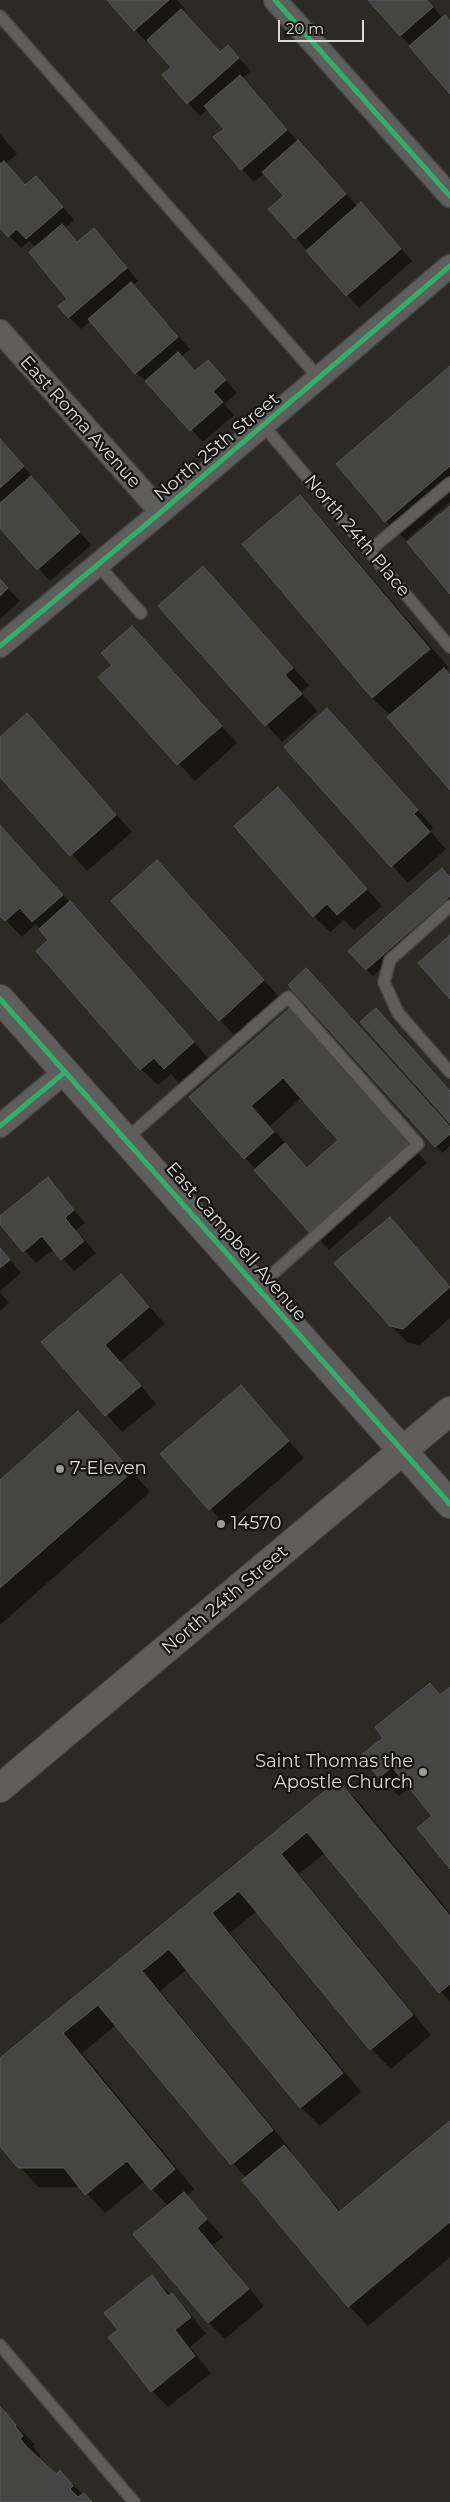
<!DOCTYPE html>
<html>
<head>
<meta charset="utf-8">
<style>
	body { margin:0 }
	#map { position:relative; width:450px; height:2502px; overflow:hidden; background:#2b2a24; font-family:Montserrat,sans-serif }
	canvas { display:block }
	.scale { position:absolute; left:278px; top:20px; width:86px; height:22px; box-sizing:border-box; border:2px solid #dddad4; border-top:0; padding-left:6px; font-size:15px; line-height:18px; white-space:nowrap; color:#dddad4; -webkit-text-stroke:4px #15130f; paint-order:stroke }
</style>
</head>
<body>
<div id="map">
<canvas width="450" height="2502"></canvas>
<div class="scale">20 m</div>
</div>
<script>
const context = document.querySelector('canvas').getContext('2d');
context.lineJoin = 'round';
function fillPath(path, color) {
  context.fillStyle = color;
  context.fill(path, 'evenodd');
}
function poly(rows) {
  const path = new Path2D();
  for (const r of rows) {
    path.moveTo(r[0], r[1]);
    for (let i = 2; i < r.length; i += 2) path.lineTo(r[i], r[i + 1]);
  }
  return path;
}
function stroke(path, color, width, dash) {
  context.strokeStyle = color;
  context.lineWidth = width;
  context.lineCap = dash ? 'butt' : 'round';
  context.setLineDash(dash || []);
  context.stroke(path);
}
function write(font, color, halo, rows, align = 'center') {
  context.font = font + ' Montserrat,sans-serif';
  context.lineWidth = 4.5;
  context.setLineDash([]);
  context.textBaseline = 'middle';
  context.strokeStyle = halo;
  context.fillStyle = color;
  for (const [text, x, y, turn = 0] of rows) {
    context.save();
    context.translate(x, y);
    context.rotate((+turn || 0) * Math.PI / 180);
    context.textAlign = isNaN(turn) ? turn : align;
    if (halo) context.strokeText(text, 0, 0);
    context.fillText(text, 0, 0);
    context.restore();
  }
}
fillPath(poly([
	[109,0,177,0,185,9,182,12,221,54,228,47,240,59,251,71,241,79,358,207,361,204,412,261,359,308,270,209,286,196,265,173,254,182,242,169,215,138,225,129,208,109,200,116,188,103,163,76,173,67,149,40,147,42,135,30],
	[370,0,427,0,443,18,450,22,450,92],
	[0,134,17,154,5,164,26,186,48,190,74,220,64,228,79,243,94,230,106,242,138,281,133,285,190,349,181,357,196,372,220,374,237,393,224,404,234,415,203,442,150,384,136,373,91,320,81,329,69,317,69,299,36,248,29,241,21,248,0,226],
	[450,367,450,502,406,540,386,521],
	[0,439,91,545,50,581,0,526],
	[300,497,319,516,449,668,445,671,450,676,450,788,391,716,372,698],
	[203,568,309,685,301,692,317,711,282,742,160,606],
	[0,580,20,601,0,619],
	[132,628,237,743,195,781,100,677,114,665],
	[327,710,433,827,430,831,446,849,408,883,286,747],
	[27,715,132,832,87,871,0,775,0,739],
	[278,789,382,906,354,930,344,920,330,932,314,916],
	[0,824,210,1060,181,1085,171,1074,158,1085,141,1069,50,940,36,924,22,937,0,914],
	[450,878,450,907,373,976,366,969],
	[173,879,280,998,236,1037,220,1020],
	[290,985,450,1128,450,1146,442,1153,436,1146],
	[290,1009,427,1163,329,1250,190,1097],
	[302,1097,340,1140,308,1168,270,1126],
	[47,1179,85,1223,76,1230,96,1253,74,1271,54,1249,36,1263,0,1222,0,1218],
	[389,1218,450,1286,450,1318,420,1345,408,1343,391,1326],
	[0,1248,21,1273,0,1291],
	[121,1275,165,1324,120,1362,156,1404,122,1432,43,1342],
	[0,1292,9,1303,0,1311],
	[241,1387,304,1458,226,1526,162,1454],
	[78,1412,150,1492,0,1625,0,1482],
	[430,1684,441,1695,450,1688,450,1867,434,1816,410,1787,399,1796,380,1777,385,1738],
	[338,1782,358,1801,450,1913,450,2002,325,1853,299,1874,431,2035,391,2069,371,2049,257,1911,230,1933,361,2092,320,2126,301,2107,187,1969,160,1991,291,2150,289,2152,341,2212,450,2122,450,2257,368,2326,349,2306,246,2178,116,2025,82,2053,194,2189,186,2196,223,2237,213,2245,264,2306,225,2339,208,2322,168,2206,145,2181,105,2213,81,2187,38,2187,0,2144,0,2060],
	[152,2277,188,2311,206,2334,190,2347,211,2373,168,2407,152,2391,119,2330],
	[0,2405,5,2410,3,2412,35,2445,33,2446,41,2456,38,2459,55,2476,59,2472,91,2502,0,2502]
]), '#0007');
const building = poly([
	[107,0,169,0,134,31,107,0],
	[368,0,427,0,433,7,400,36,368,0],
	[181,9,220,52,228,45,239,58,187,104,162,75,171,67,147,40,181,9],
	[445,15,450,21,450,94,409,46,445,15],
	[240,75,287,130,241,170,213,137,224,129,204,106,240,75],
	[298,140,346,194,295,239,268,209,284,196,262,172,298,140],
	[4,161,25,185,36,176,63,207,26,239,17,229,8,237,0,228,0,164,4,161],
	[361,202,401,249,346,296,306,251,361,202],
	[62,224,77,242,94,228,127,268,68,318,58,306,67,299,29,252,62,224],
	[131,282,178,337,135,374,88,319,131,282],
	[178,352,195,371,208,360,226,380,213,391,223,402,190,431,145,381,178,352],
	[450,366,450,466,385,522,336,464,450,366],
	[0,439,24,466,0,488,0,439],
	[31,476,80,532,37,570,0,528,0,503,31,476],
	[300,495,430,649,372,698,242,544,300,495],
	[450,506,450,594,407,542,450,506],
	[203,566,293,668,285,675,302,694,265,726,158,606,203,566],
	[0,579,8,588,0,596,0,579],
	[132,626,222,726,177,765,98,677,112,665,101,653,132,626],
	[444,668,450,675,450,790,387,717,444,668],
	[327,708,418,810,414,814,430,832,391,867,284,747,327,708],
	[27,713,116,815,70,856,0,777,0,737,27,713],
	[278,787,367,889,337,915,327,904,313,917,234,826,278,787],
	[0,825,63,895,32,922,20,908,5,921,0,916,0,825],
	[157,860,264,980,219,1021,111,901,157,860],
	[442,868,450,877,450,896,366,970,348,951,442,868],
	[70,901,194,1042,164,1069,154,1058,140,1070,36,951,48,940,39,929,70,901],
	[450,935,450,999,418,963,450,935],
	[306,968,450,1127,450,1134,435,1147,288,985,306,968],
	[290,1008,409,1143,309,1232,254,1170,285,1143,307,1168,338,1140,283,1078,251,1106,274,1132,244,1159,189,1097,290,1008],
	[376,1008,450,1091,450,1123,360,1022,376,1008],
	[48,1177,74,1210,65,1218,84,1241,61,1260,42,1236,23,1252,0,1224,0,1216,48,1177],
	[390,1217,450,1287,403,1329,390,1326,334,1263,390,1217],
	[0,1248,10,1260,0,1268,0,1248],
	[121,1274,149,1307,105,1345,141,1386,105,1416,41,1342,121,1274],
	[241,1385,289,1441,209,1510,160,1454,241,1385],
	[78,1411,132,1472,0,1588,0,1480,78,1411],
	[430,1683,440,1695,450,1687,450,1869,417,1828,432,1816,392,1767,379,1778,361,1755,383,1738,375,1727,430,1683],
	[338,1780,450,1916,450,1984,439,1993,307,1832,281,1854,413,2015,370,2050,239,1891,212,1913,343,2073,300,2108,169,1949,142,1971,273,2130,231,2165,98,2005,63,2033,175,2169,151,2190,127,2161,85,2195,64,2168,18,2168,0,2146,0,2058,338,1780],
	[450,2121,450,2222,348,2307,242,2180,284,2145,339,2212,450,2121],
	[184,2192,207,2219,197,2228,249,2289,208,2323,133,2234,184,2192],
	[152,2275,168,2296,172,2293,191,2317,175,2330,195,2356,151,2392,108,2337,118,2330,104,2313,152,2275],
	[0,2406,16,2425,15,2426,23,2436,20,2439,27,2447,56,2474,60,2470,73,2486,70,2489,78,2497,84,2493,92,2502,0,2502,0,2406]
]);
fillPath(building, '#454544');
stroke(building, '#575756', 1);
const service = poly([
	[0,16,319,378],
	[263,425,450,647],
	[369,551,450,483],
	[97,564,141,613],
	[450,906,390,960,384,982,398,1013,450,1072],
	[126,1139,288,997,418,1144,258,1287],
	[0,2345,134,2502]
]);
const minor = poly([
	[275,0,450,196],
	[0,331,161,512],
	[0,646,161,512,450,266],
	[0,1126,65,1072]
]);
const tertiary = poly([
	[0,999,450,1504]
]);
const secondary = poly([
	[0,1788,450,1411]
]);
stroke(service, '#484641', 14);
stroke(minor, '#484641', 25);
stroke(tertiary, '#484641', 30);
stroke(secondary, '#484641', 30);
stroke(service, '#605e5a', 11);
stroke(minor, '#605e5a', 22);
stroke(tertiary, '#605e5a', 28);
stroke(secondary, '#605e5a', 28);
stroke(poly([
	[275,0,450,196],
	[0,646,161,512,450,266],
	[0,999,450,1504],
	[0,1126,65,1072]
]), '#2db169', 5);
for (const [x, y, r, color] of [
	[60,1469,5,"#9f9c96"],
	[221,1524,5,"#9f9c96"],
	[423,1772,5,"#9f9c96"]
]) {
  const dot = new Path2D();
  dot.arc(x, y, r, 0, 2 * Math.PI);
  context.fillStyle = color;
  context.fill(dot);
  stroke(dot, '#15130f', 2);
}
write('18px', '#dddad4', '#15130f', [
	["East Roma Avenue",80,422,48],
	["North 25th Street",217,447,-40],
	["North 24th Place",357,536,50],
	["East Campbell Avenue",236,1242,49],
	["North 24th Street",225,1600,-40]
]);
write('18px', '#dddad4', '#15130f', [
	["7-Eleven",70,1469],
	["14570",231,1524],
	["Saint Thomas the",413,1762,"right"],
	["Apostle Church",413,1783,"right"]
], 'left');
</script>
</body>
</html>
